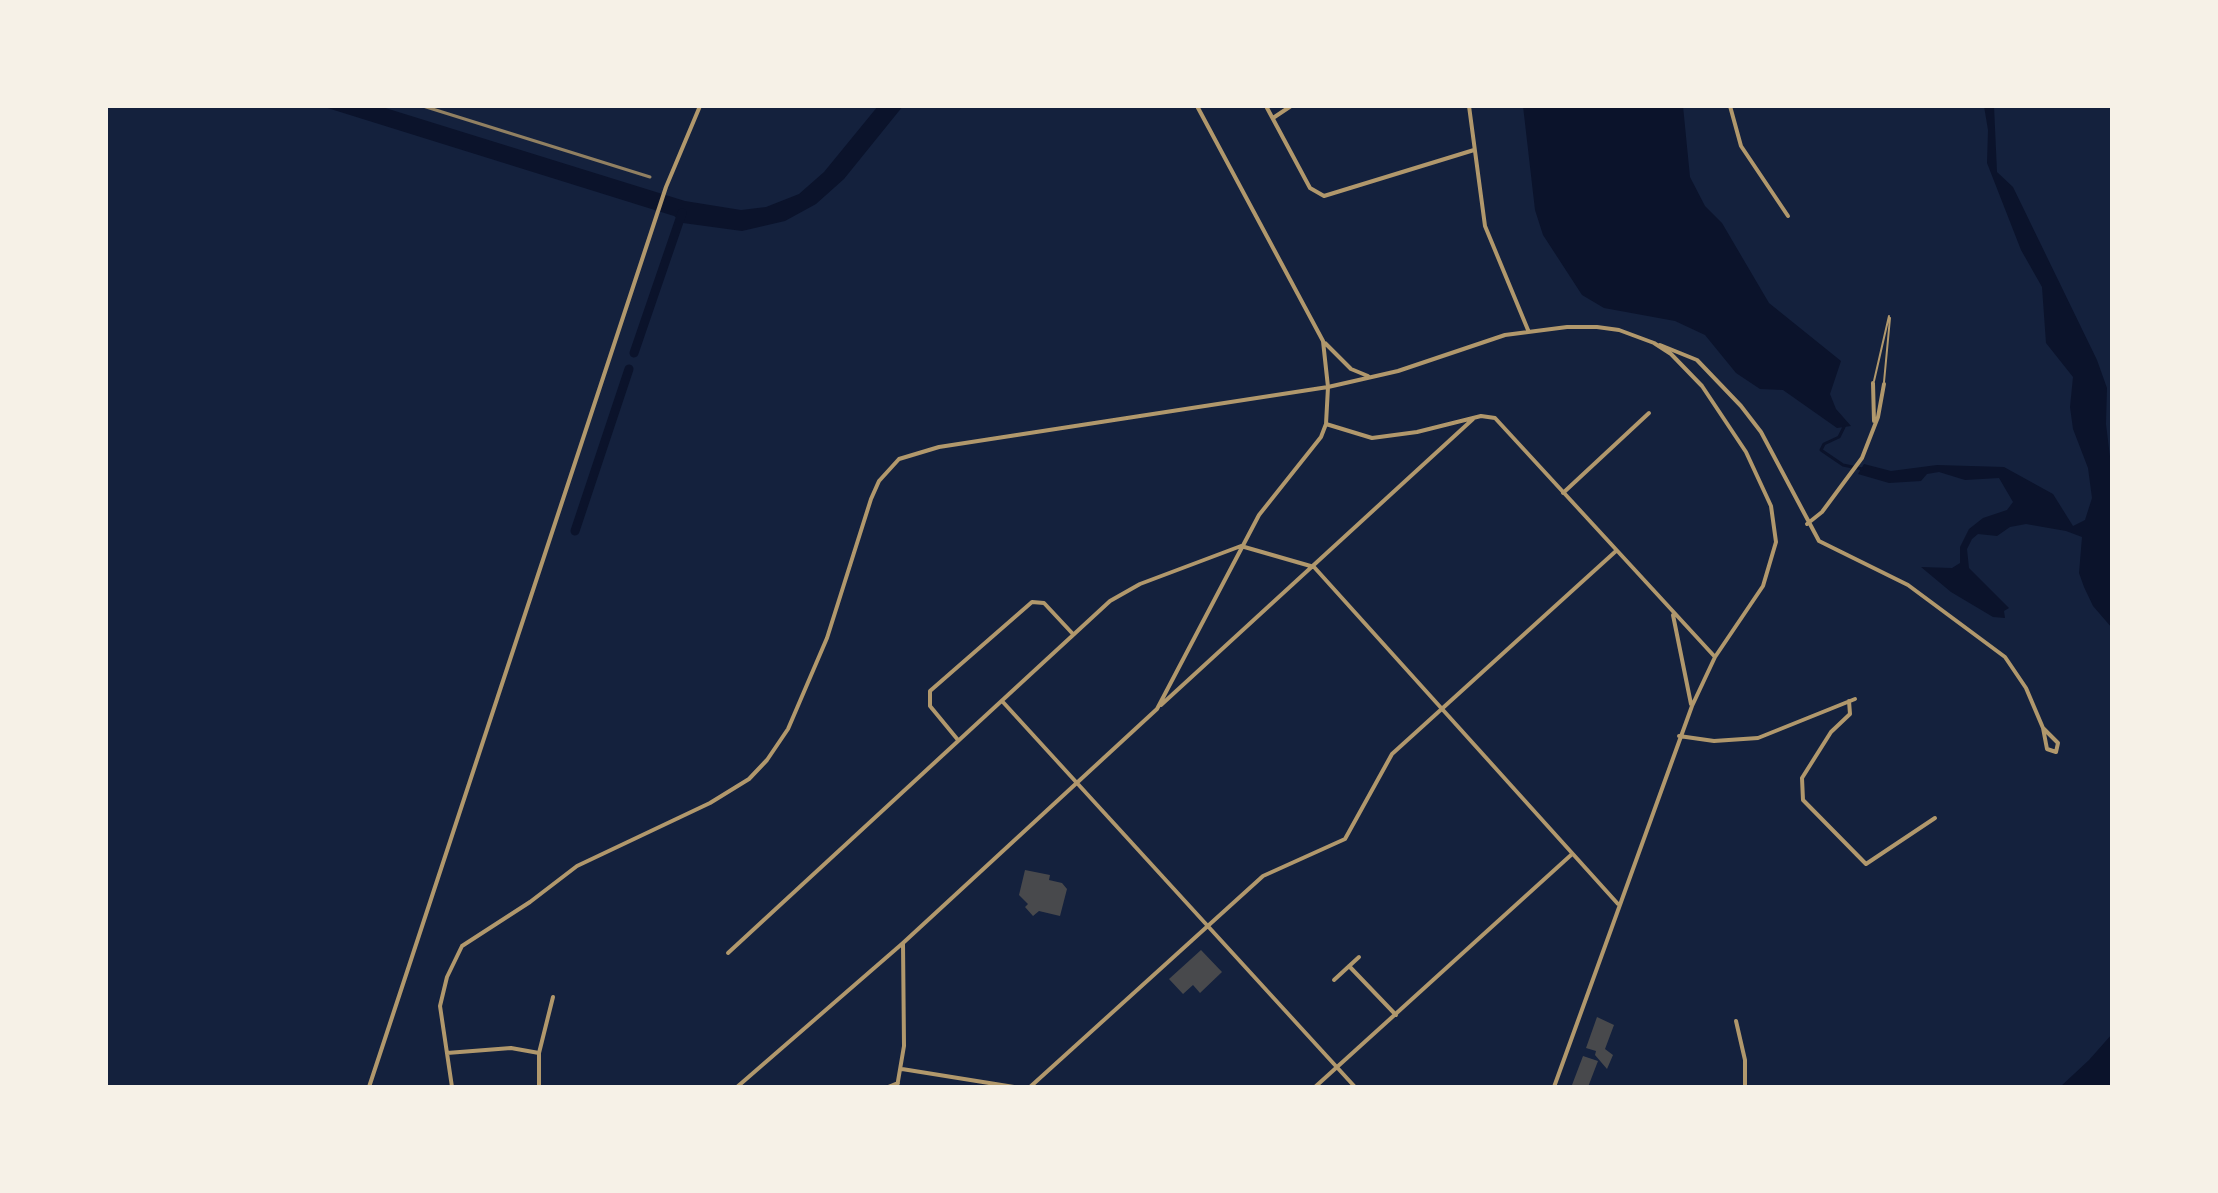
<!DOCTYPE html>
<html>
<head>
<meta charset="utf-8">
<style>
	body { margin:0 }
	#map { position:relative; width:2218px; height:1193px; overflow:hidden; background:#14213d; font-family:Lora,serif }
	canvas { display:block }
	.frame { position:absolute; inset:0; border:108px solid #f6f1e7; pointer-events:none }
</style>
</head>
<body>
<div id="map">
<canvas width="2218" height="1193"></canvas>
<div class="frame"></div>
</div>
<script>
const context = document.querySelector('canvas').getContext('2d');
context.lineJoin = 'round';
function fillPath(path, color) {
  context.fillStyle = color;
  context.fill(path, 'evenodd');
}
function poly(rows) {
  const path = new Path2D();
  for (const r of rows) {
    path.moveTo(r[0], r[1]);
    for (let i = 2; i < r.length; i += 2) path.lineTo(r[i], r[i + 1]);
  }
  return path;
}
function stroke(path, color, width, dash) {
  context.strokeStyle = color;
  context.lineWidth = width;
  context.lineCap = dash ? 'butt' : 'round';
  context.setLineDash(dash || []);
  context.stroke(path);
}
fillPath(poly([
	[321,106,379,106,685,201,741,210,766,207,799,194,824,172,878,106,903,106,844,179,816,204,785,221,742,231,683,223,674,216],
	[1523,106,1683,106,1690,177,1705,206,1722,223,1769,303,1841,361,1830,394,1836,409,1851,426,1837,428,1783,390,1760,389,1736,373,1705,335,1675,321,1604,308,1582,295,1543,235,1535,210],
	[1984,106,1994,106,1997,172,2013,187,2097,360,2107,388,2106,424,2112,473,2112,628,2093,606,2084,587,2079,573,2082,537,2066,531,2026,524,2010,527,1997,536,1978,534,1972,539,1967,549,1969,568,2009,608,2004,611,2005,618,1993,617,1951,592,1921,567,1952,568,1960,563,1960,547,1969,529,1983,518,2007,510,2013,502,1999,478,1965,480,1939,472,1927,474,1921,481,1889,483,1858,474,1864,464,1891,471,1937,465,2004,467,2053,494,2073,526,2085,520,2092,498,2088,468,2073,429,2070,407,2073,377,2046,343,2042,287,2021,250,1987,163,1988,130],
	[2112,1034,2112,1087,2060,1087,2089,1060]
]), '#0b132b');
stroke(poly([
	[1844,427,1839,437,1824,444,1821,450,1843,465,1862,469]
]), '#0b132b', 3);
stroke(poly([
	[634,353,682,213],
	[575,531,629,369]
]), '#0b132b', 9);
fillPath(poly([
	[1025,870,1050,875,1049,880,1062,883,1067,889,1060,916,1039,911,1033,916,1025,907,1028,904,1019,895],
	[1201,950,1222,972,1200,993,1193,985,1183,994,1169,979],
	[1597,1017,1614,1025,1605,1049,1613,1055,1607,1069,1595,1055,1596,1051,1586,1048],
	[1583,1056,1598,1061,1588,1087,1572,1085]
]), '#48494c');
stroke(poly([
	[1874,381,1889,316],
	[1884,382,1890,318]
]), '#b1986c', 2);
stroke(poly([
	[1266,106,1310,188,1324,196,1474,150],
	[1469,106,1485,226,1528,330],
	[1730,106,1741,146,1788,216],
	[1273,118,1291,106],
	[1325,343,1351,369,1368,376],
	[1660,345,1697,360,1741,406,1761,432,1819,541,1908,585,2005,657,2026,688,2043,728,2047,749,2056,752,2058,743,2043,728],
	[1873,383,1874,421],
	[1326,424,1372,438,1417,432,1481,416,1495,418,1715,657],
	[1563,493,1649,413],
	[1807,524,1822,512,1862,458,1878,417,1884,384],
	[1673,615,1691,704],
	[1002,701,1355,1087],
	[1849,701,1850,714,1831,732,1802,778,1803,800,1866,864,1935,818],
	[1161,705,1473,419],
	[1679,736,1714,741,1758,738,1855,699],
	[958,740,930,706,930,691,1032,602,1044,603,1072,633],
	[728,953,1110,601,1140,584,1241,546,1314,567,1618,904],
	[1349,966,1396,1015],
	[1334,980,1359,957],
	[1736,1021,1745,1060,1745,1087],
	[447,1053,511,1048,539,1053],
	[902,1069,1014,1087],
	[369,1087,666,187,700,106],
	[452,1087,440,1006,447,977,462,946,530,902,577,866,710,803,749,779,767,760,788,729,827,638,871,499,879,481,899,459,939,447,1328,387,1398,371,1505,335,1567,327,1597,327,1619,330,1654,343,1671,354,1702,386,1746,452,1771,506,1776,542,1763,586,1715,657,1692,706,1554,1087],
	[539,1087,539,1053,553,997],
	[737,1087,903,943,1157,709,1259,515,1321,437,1326,424,1328,387,1323,341,1197,106],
	[888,1087,898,1083],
	[897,1087,904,1046,903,943],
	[1030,1087,1263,876,1345,839,1392,754,1616,551],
	[1315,1087,1571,855]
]), '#b1986c', 4);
stroke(poly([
	[423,106,650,177]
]), '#918062', 3);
</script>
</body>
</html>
